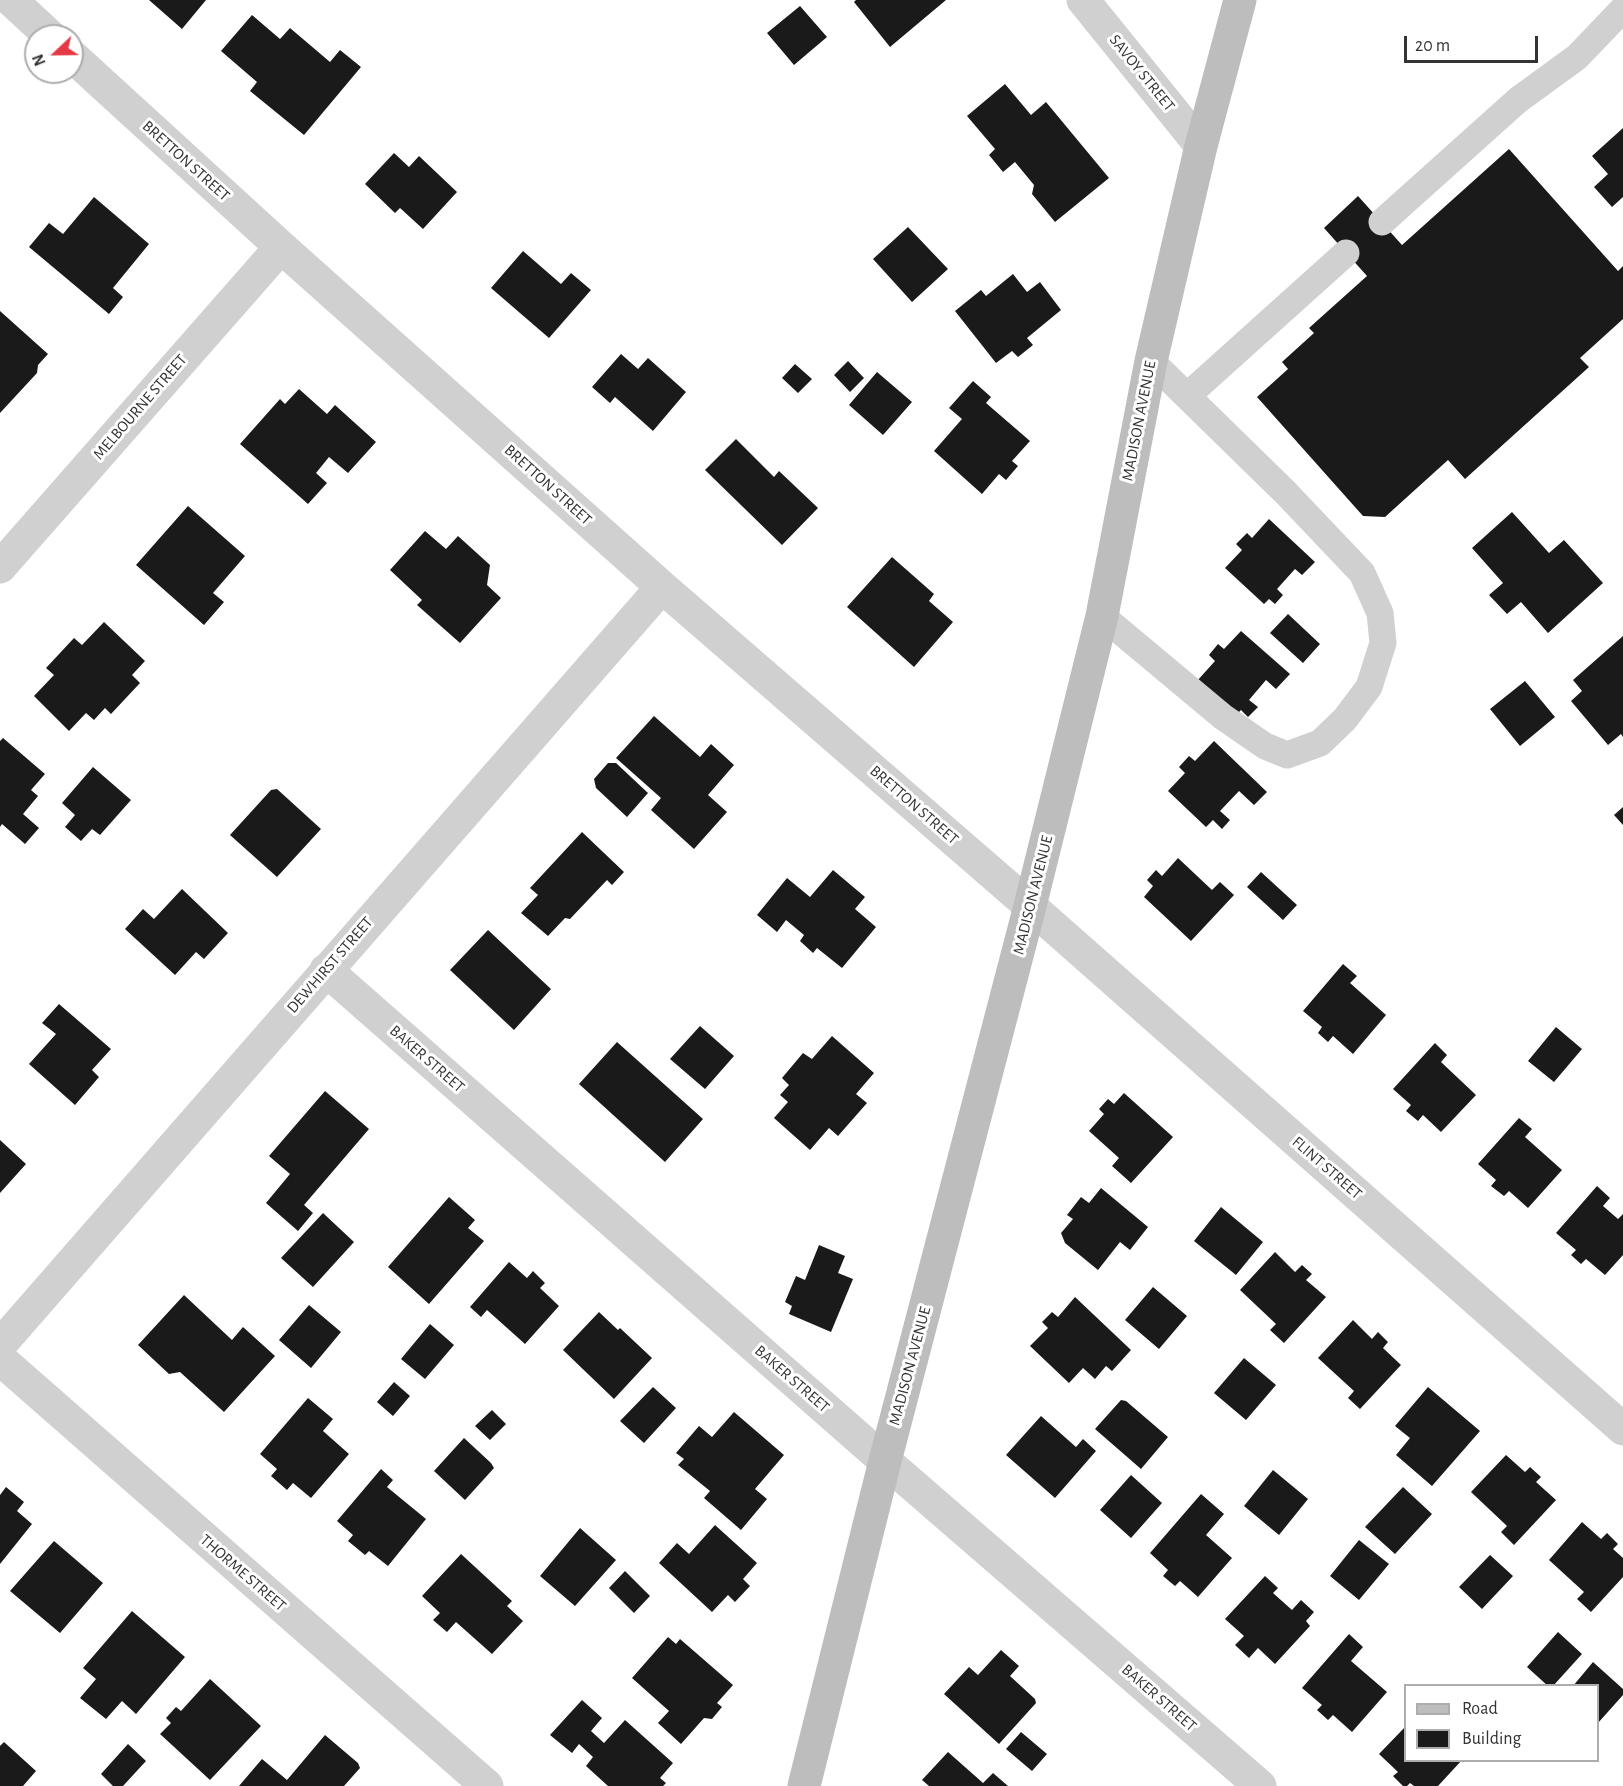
<!DOCTYPE html>
<html>
<head>
<meta charset="utf-8">
<style>
	body { margin:0 }
	#map { position:relative; width:1623px; height:1786px; overflow:hidden; background:#fff; font-family:"Alegreya Sans",sans-serif }
	canvas { display:block }
	.legend { position:absolute; left:1404px; top:1684px; width:195px; height:78px; box-sizing:border-box; background:#fff; border:2px solid #adadad; margin:0; padding:8px 10px; list-style:none; font-size:18px; color:#333 }
	.legend li { display:flex; align-items:center; gap:12px; height:30px }
	.legend b { width:30px; border:2px solid #adadad }
	.north { position:absolute; left:24px; top:24px; width:60px; height:60px; box-sizing:border-box; background:#fff; border:2px solid #adadad; border-radius:50%; rotate:248deg; font-size:16px; font-weight:700; line-height:24px; text-align:center; color:#333 }
	.north::after { content:''; display:block; margin:auto; width:21px; height:27px; background:#e63946; clip-path:polygon(50% 0,100% 100%,50% 72%,0 100%) }
	.scale { position:absolute; left:1404px; top:36px; width:134px; height:27px; box-sizing:border-box; border:3px solid #333; border-top:0; padding-left:8px; font-size:18px; line-height:21px; white-space:nowrap; color:#333; -webkit-text-stroke:4px #fff; paint-order:stroke }
</style>
</head>
<body>
<div id="map">
<canvas width="1623" height="1786"></canvas>
<ul class="legend">
<li><b style="height:8px;background:#bdbdbd"></b>Road</li>
<li><b style="height:16px;background:#1a1a1a"></b>Building</li>
</ul>
<div class="north">N</div>
<div class="scale">20 m</div>
</div>
<script>
const context = document.querySelector('canvas').getContext('2d');
context.lineJoin = 'round';
function fillPath(path, color) {
  context.fillStyle = color;
  context.fill(path, 'evenodd');
}
function poly(rows) {
  const path = new Path2D();
  for (const r of rows) {
    path.moveTo(r[0], r[1]);
    for (let i = 2; i < r.length; i += 2) path.lineTo(r[i], r[i + 1]);
  }
  return path;
}
function stroke(path, color, width, dash) {
  context.strokeStyle = color;
  context.lineWidth = width;
  context.lineCap = dash ? 'butt' : 'round';
  context.setLineDash(dash || []);
  context.stroke(path);
}
function write(font, color, halo, rows, align = 'center') {
  context.font = font + ' "Alegreya Sans",sans-serif';
  context.lineWidth = 6;
  context.setLineDash([]);
  context.textBaseline = 'middle';
  context.strokeStyle = halo;
  context.fillStyle = color;
  for (const [text, x, y, turn = 0] of rows) {
    context.save();
    context.translate(x, y);
    context.rotate((+turn || 0) * Math.PI / 180);
    context.textAlign = isNaN(turn) ? turn : align;
    if (halo) context.strokeText(text, 0, 0);
    context.fillText(text, 0, 0);
    context.restore();
  }
}
fillPath(poly([
	[149,0,206,0,182,29],
	[856,0,946,0,890,47,854,2],
	[800,6,827,37,794,65,767,33],
	[252,15,280,39,290,28,330,62,340,50,361,67,304,135,250,91,257,82,221,51],
	[1005,84,1031,115,1046,102,1109,178,1055,222,1032,194,1034,185,1015,162,1003,172,989,155,995,149,967,116],
	[1623,128,1623,197,1612,207,1594,187,1608,174,1592,156],
	[1509,149,1618,271,1623,266,1623,319,1580,358,1589,367,1465,479,1448,460,1385,517,1363,516,1257,397,1288,369,1282,362,1314,333,1309,328,1367,276,1324,228,1358,196,1402,245],
	[394,153,409,167,419,156,457,192,423,229,400,208,395,213,365,184],
	[94,197,149,244,113,288,123,297,109,314,29,247,49,223,63,234],
	[908,227,948,269,912,302,873,259],
	[523,251,561,284,571,273,591,290,549,338,491,288],
	[1013,274,1027,292,1040,282,1061,310,1027,338,1033,345,1018,357,1012,351,996,363,955,311,981,290,986,296],
	[0,311,48,354,38,365,37,373,0,413],
	[621,354,638,369,648,358,686,392,653,431,615,397,610,403,592,387],
	[848,361,864,378,850,392,834,375],
	[795,364,812,379,798,393,782,378],
	[877,372,912,402,883,435,849,405],
	[973,381,991,397,986,403,1030,441,1012,461,1018,466,1006,480,999,474,982,494,934,451,962,419,949,408],
	[299,389,327,414,335,405,376,442,348,473,329,457,316,473,327,483,308,504,240,444,280,399,285,404],
	[736,439,774,477,779,471,818,508,782,545,705,470],
	[188,506,245,556,213,593,224,602,204,625,136,565],
	[1512,512,1549,553,1564,540,1603,583,1548,633,1521,602,1507,614,1489,595,1503,583,1472,548],
	[1269,519,1315,562,1302,575,1295,569,1277,589,1283,595,1275,604,1269,599,1264,604,1225,568,1242,550,1236,544,1247,533,1252,538],
	[425,531,446,549,458,536,490,565,487,585,501,598,460,643,417,605,422,600,390,570],
	[892,557,934,594,929,601,953,622,914,667,847,607],
	[1288,614,1320,644,1303,663,1270,633],
	[104,622,145,661,132,675,140,683,111,714,105,708,94,720,86,713,69,731,34,696,54,675,46,668,74,638,82,645],
	[1241,631,1290,674,1276,689,1266,680,1249,700,1258,707,1248,717,1241,710,1236,715,1197,681,1215,661,1209,655,1218,644,1224,649],
	[1623,636,1623,737,1621,734,1608,745,1571,701,1582,691,1573,680],
	[1525,681,1555,717,1520,746,1490,709],
	[654,716,700,757,711,744,734,765,708,795,727,812,694,849,651,810,661,798,616,758],
	[3,738,45,774,31,790,38,796,23,814,39,828,25,844,2,824,0,827,0,741],
	[1214,741,1267,792,1254,805,1239,791,1220,811,1230,820,1222,829,1213,820,1206,827,1168,791,1185,773,1179,767,1189,756,1195,761],
	[608,763,616,763,648,793,627,817,596,788,594,779],
	[93,767,131,800,100,835,92,829,81,841,65,827,75,815,62,803],
	[277,789,321,829,277,877,230,835,271,790],
	[1623,807,1623,825,1614,815],
	[582,832,624,872,612,885,607,880,570,919,565,918,548,936,521,913,538,895,530,888],
	[1178,858,1212,890,1220,882,1234,895,1191,941,1144,897,1153,886,1147,880,1156,870,1162,876],
	[833,870,865,897,855,909,876,927,842,968,817,948,813,953,800,941,804,935,786,920,777,932,757,915,787,878,810,897],
	[1261,872,1297,905,1283,920,1247,887],
	[182,889,228,933,204,959,196,952,175,975,125,929,143,909,154,919],
	[488,930,551,989,514,1030,450,970],
	[1343,964,1357,976,1350,983,1386,1015,1353,1054,1333,1036,1328,1042,1318,1033,1322,1027,1303,1011],
	[59,1004,111,1049,92,1070,99,1077,75,1105,29,1064,56,1034,42,1023],
	[700,1026,734,1056,705,1089,670,1059],
	[1556,1027,1582,1049,1554,1082,1528,1061],
	[832,1036,874,1073,856,1094,867,1103,838,1136,829,1128,810,1150,774,1118,788,1102,780,1095,789,1085,782,1078,803,1053,812,1059],
	[617,1042,703,1119,665,1162,579,1084],
	[1435,1043,1447,1055,1441,1062,1476,1095,1441,1132,1423,1115,1418,1121,1406,1111,1411,1105,1393,1089],
	[325,1091,369,1129,304,1205,313,1213,298,1231,266,1203,290,1174,269,1156],
	[1124,1093,1173,1137,1131,1183,1112,1166,1119,1158,1089,1131,1104,1114,1099,1109,1108,1099,1114,1104],
	[1519,1118,1532,1129,1525,1137,1562,1170,1528,1208,1509,1191,1504,1196,1491,1186,1496,1180,1478,1164],
	[0,1140,26,1164,0,1193],
	[1597,1186,1610,1198,1603,1206,1618,1219,1623,1214,1623,1255,1605,1275,1586,1259,1581,1264,1571,1255,1576,1250,1556,1233],
	[1101,1188,1148,1227,1130,1250,1120,1242,1098,1270,1065,1243,1061,1233,1073,1219,1067,1215,1081,1197,1089,1203],
	[449,1197,475,1220,468,1228,484,1241,429,1304,388,1267],
	[1221,1207,1263,1242,1236,1275,1194,1241],
	[323,1213,354,1242,313,1287,281,1258],
	[819,1245,845,1256,838,1273,853,1279,831,1332,789,1314,792,1306,785,1302,796,1276,805,1280],
	[1275,1252,1295,1272,1302,1265,1312,1274,1306,1280,1326,1297,1284,1343,1270,1330,1276,1324,1240,1290],
	[509,1262,527,1278,533,1271,545,1283,540,1288,559,1306,525,1344,487,1310,481,1317,470,1307],
	[1153,1287,1187,1316,1159,1349,1125,1320],
	[184,1295,232,1340,243,1327,275,1356,224,1412,180,1372,169,1374,138,1345],
	[1075,1297,1131,1350,1112,1371,1106,1366,1095,1379,1083,1368,1069,1383,1030,1346,1048,1328,1042,1322,1052,1312,1058,1317],
	[309,1305,341,1332,311,1368,279,1340],
	[599,1312,618,1330,620,1328,652,1358,614,1399,563,1350],
	[1353,1320,1372,1339,1378,1332,1388,1342,1383,1348,1401,1365,1360,1409,1348,1398,1354,1391,1318,1358],
	[430,1324,454,1345,425,1379,401,1359],
	[1244,1358,1276,1385,1246,1420,1214,1393],
	[394,1382,410,1396,393,1416,377,1402],
	[653,1387,676,1408,644,1443,620,1421],
	[1428,1387,1480,1431,1432,1486,1396,1455,1410,1438,1395,1426],
	[308,1398,333,1419,323,1431,349,1454,311,1498,293,1483,287,1490,271,1476,277,1469,260,1454],
	[1121,1400,1126,1401,1168,1437,1141,1469,1095,1429],
	[492,1410,506,1424,490,1440,475,1426],
	[734,1412,784,1455,755,1489,767,1499,741,1530,704,1498,710,1491,678,1465,684,1459,676,1453,699,1426,712,1437],
	[1041,1416,1076,1447,1083,1439,1096,1451,1055,1498,1006,1455],
	[464,1438,491,1463,494,1468,465,1500,434,1471],
	[1506,1455,1525,1472,1530,1467,1541,1477,1536,1482,1556,1500,1514,1545,1501,1532,1507,1526,1471,1492],
	[381,1469,393,1480,387,1487,426,1519,388,1566,369,1551,365,1555,348,1541,353,1535,337,1521],
	[1273,1470,1308,1499,1279,1535,1244,1506],
	[1131,1475,1162,1503,1131,1538,1100,1510],
	[6,1487,24,1502,17,1511,32,1524,0,1564,0,1495],
	[1403,1487,1432,1514,1395,1554,1365,1527],
	[1201,1494,1224,1514,1206,1535,1232,1558,1198,1597,1180,1581,1175,1586,1163,1576,1168,1570,1150,1553],
	[1582,1522,1601,1539,1607,1533,1618,1544,1613,1549,1623,1558,1623,1577,1591,1612,1577,1599,1584,1592,1549,1560],
	[715,1525,757,1563,743,1579,750,1586,735,1602,728,1595,712,1612,659,1563,677,1543,689,1554],
	[580,1528,616,1560,575,1606,540,1576],
	[1359,1540,1389,1564,1359,1600,1330,1576],
	[54,1541,103,1583,60,1633,10,1591],
	[461,1554,512,1601,507,1606,523,1621,492,1654,456,1622,447,1632,433,1620,440,1613,422,1596],
	[1490,1555,1513,1576,1482,1609,1459,1587],
	[625,1571,650,1596,634,1613,609,1588],
	[1265,1576,1278,1588,1273,1593,1292,1610,1301,1600,1314,1612,1306,1621,1310,1626,1275,1664,1258,1648,1249,1658,1235,1645,1244,1636,1225,1619],
	[132,1611,185,1657,136,1714,122,1701,106,1719,80,1698,96,1679,83,1668],
	[1558,1632,1582,1654,1553,1686,1548,1686,1527,1667],
	[1349,1634,1363,1647,1351,1661,1387,1692,1352,1732,1333,1715,1328,1720,1317,1710,1322,1705,1302,1688],
	[668,1637,676,1644,680,1639,733,1685,717,1703,722,1707,712,1719,704,1718,681,1744,658,1723,669,1711,632,1678],
	[1001,1650,1019,1666,1010,1676,1035,1699,1036,1703,999,1744,944,1694,969,1667,978,1675],
	[1593,1662,1623,1689,1623,1695,1598,1723,1598,1686,1573,1686],
	[210,1679,261,1726,210,1780,160,1734,171,1723,166,1718,176,1707,181,1711],
	[582,1700,602,1718,591,1731,604,1743,625,1720,673,1763,660,1778,666,1783,663,1786,608,1786,586,1766,593,1757,579,1744,572,1753,550,1735],
	[1406,1726,1406,1760,1462,1760,1438,1786,1414,1786,1410,1783,1407,1786,1403,1786,1393,1776,1398,1772,1379,1754],
	[1021,1732,1047,1754,1032,1771,1006,1749],
	[325,1735,358,1763,360,1768,344,1786,239,1786,262,1759,287,1780],
	[4,1742,36,1771,23,1786,0,1786,0,1746],
	[128,1744,146,1761,123,1786,113,1786,101,1774],
	[948,1752,983,1783,993,1773,1008,1786,929,1786,922,1780]
]), '#1a1a1a');
stroke(poly([
	[1382,222,1518,100,1577,57,1623,9],
	[1187,396,1346,253],
	[1102,616,1223,717,1265,746,1287,755,1320,743,1345,719,1369,687,1383,643,1380,613,1362,573,1286,493,1151,361]
]), '#d0d0d0', 27);
stroke(poly([
	[11,0,50,36],
	[1083,0,1201,146],
	[72,56,281,247,662,587,1030,906,1623,1429],
	[0,567,281,247],
	[326,970,885,1461,1260,1786],
	[0,1345,662,587],
	[0,1359,487,1786]
]), '#d0d0d0', 33);
stroke(poly([
	[804,1786,885,1461,1030,906,1102,616,1151,361,1201,146,1240,0]
]), '#bdbdbd', 33);
write('16px', '#333', '#fff', [
	["SAVOY STREET",1142,73,51],
	["BRETTON STREET",186,161,42],
	["MELBOURNE STREET",140,407,-49],
	["MADISON AVENUE",1139,421,-79],
	["BRETTON STREET",548,485,42],
	["BRETTON STREET",914,805,41],
	["MADISON AVENUE",1033,895,-76],
	["DEWHIRST STREET",330,965,-49],
	["BAKER STREET",427,1059,41],
	["FLINT STREET",1327,1168,41],
	["MADISON AVENUE",910,1366,-75],
	["BAKER STREET",792,1379,41],
	["THORME STREET",243,1573,41],
	["BAKER STREET",1159,1698,41]
]);
</script>
</body>
</html>
